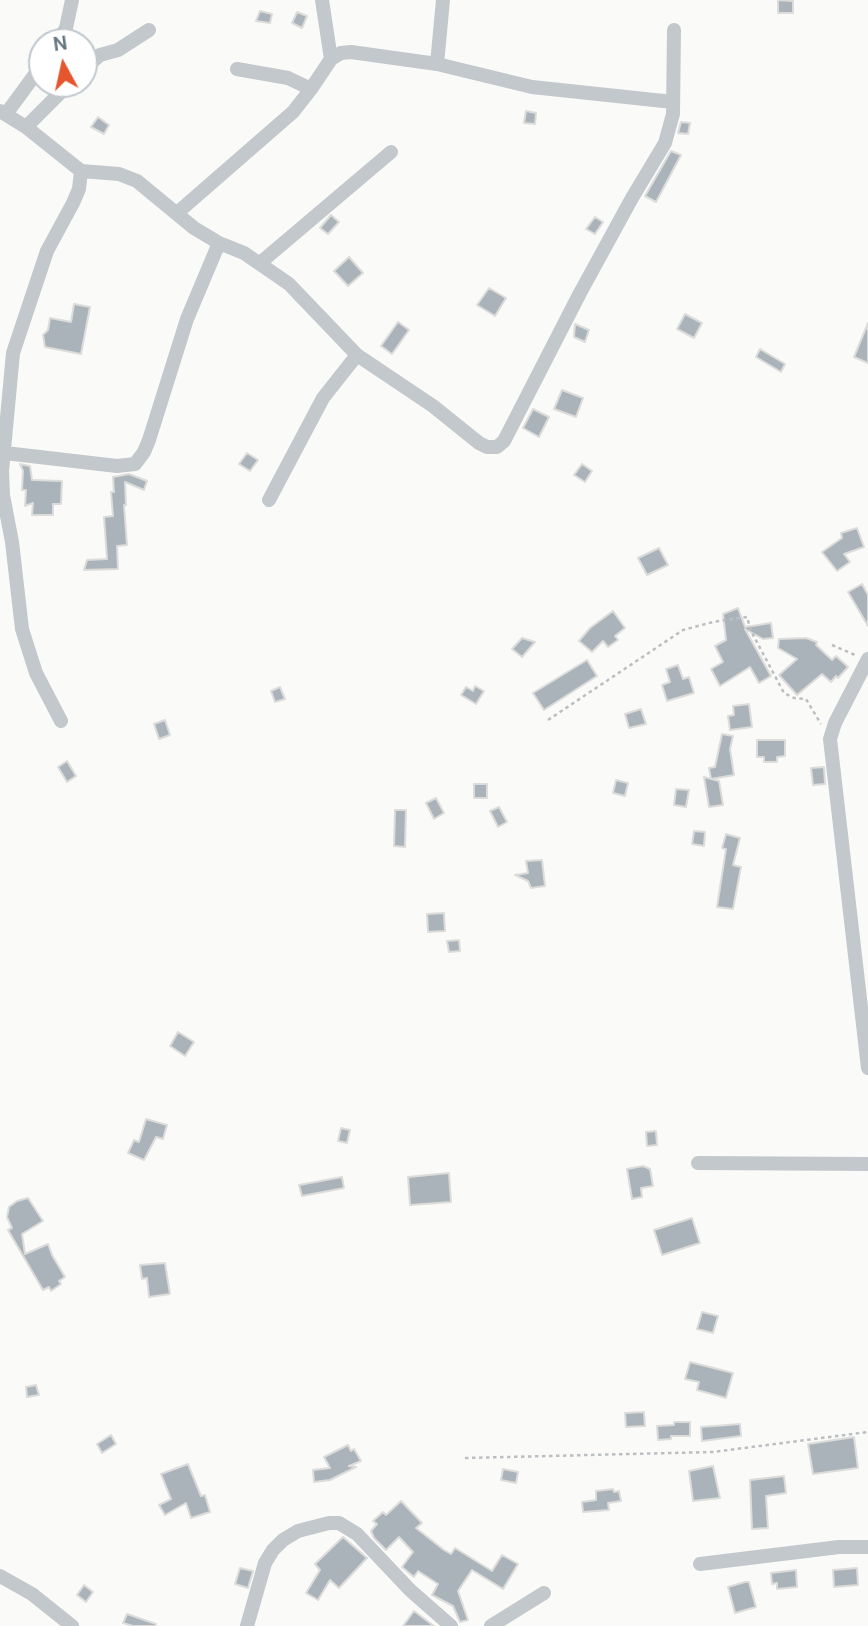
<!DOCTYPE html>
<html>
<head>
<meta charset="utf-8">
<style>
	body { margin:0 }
	#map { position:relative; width:868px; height:1626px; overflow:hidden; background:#fafaf8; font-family:"DM Sans",sans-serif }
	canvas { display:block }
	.north { position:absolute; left:28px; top:28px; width:70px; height:70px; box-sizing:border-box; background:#fff; border:2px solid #c1c8cd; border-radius:50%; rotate:352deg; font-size:19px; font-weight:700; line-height:28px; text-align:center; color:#657683 }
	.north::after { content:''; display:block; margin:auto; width:24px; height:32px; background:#e4572e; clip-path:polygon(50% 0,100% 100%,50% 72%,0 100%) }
</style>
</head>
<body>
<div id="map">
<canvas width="868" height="1626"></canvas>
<div class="north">N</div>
</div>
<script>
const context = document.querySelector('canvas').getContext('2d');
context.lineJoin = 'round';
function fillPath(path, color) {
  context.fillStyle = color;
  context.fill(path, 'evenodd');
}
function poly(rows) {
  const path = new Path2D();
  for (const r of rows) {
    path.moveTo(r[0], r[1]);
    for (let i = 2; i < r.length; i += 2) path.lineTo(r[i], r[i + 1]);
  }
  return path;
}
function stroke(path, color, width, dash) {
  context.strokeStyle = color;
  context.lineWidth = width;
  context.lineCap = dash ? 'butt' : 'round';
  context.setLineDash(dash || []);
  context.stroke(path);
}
const building = poly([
	[778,0,793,1,793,13,778,13,778,0],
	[260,11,272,14,270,23,256,21,260,11],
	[297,12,307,16,302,28,292,23,297,12],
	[526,111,536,113,535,124,524,123,526,111],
	[98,117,109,125,104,134,91,127,98,117],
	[681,122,690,123,688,134,678,133,681,122],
	[671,151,681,155,656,202,645,196,671,151],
	[331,215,339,222,328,234,320,228,331,215],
	[595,217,603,222,595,234,586,229,595,217],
	[349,257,363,273,348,286,334,271,349,257],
	[489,288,506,298,495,316,477,305,489,288],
	[74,304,90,307,81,354,45,347,43,335,48,330,50,318,71,322,74,304],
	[685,314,702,323,694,338,677,329,685,314],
	[398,322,409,330,392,354,381,346,398,322],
	[868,323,868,363,854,357,868,323],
	[575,324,589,330,585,342,574,337,575,324],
	[760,349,785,364,781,372,756,357,760,349],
	[562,390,583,398,576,417,554,409,562,390],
	[533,409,549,417,539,437,523,428,533,409],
	[247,453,258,460,250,471,239,464,247,453],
	[20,464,30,466,32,480,62,481,61,504,53,504,53,515,32,515,33,503,25,506,26,490,22,490,23,471,20,464],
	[582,464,592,471,585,482,574,475,582,464],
	[129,474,147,481,144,490,125,482,126,505,124,505,127,545,117,546,118,569,84,570,87,560,107,559,104,517,113,516,111,492,114,492,113,477,129,474],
	[857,528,864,547,844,554,850,562,837,571,822,552,842,538,841,533,857,528],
	[659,548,668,565,647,575,638,558,659,548],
	[862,584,868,595,868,626,848,592,862,584],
	[738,608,745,627,771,623,773,638,763,639,745,629,771,676,759,683,750,667,720,686,711,669,723,662,715,646,726,640,723,614,738,608],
	[613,611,625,628,615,636,618,640,608,647,603,641,592,652,579,641,590,628,613,611],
	[522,638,535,642,522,657,512,649,522,638],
	[806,638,817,642,816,645,832,660,836,656,848,667,838,678,836,676,831,682,822,674,797,695,779,675,797,659,778,648,779,639,806,638],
	[587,660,597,676,544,710,533,693,587,660],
	[678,665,683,679,689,677,694,693,667,701,662,685,670,682,666,669,678,665],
	[475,686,484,691,476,704,461,695,466,687,473,691,475,686],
	[280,687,285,699,275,702,271,691,280,687],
	[749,704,752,727,730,730,728,716,734,715,733,706,749,704],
	[641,709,646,724,629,728,625,714,641,709],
	[165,720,170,735,159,739,154,724,165,720],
	[722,734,733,736,730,749,734,775,711,779,709,768,715,767,722,734],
	[757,740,785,740,785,756,777,757,777,762,764,762,764,757,757,757,757,740],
	[67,761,76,776,67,782,58,767,67,761],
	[824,767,825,784,813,785,811,768,824,767],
	[704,777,719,781,723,805,709,807,704,777],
	[616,780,628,783,625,796,613,793,616,780],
	[474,784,487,784,487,798,474,798,474,784],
	[676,789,689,790,686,807,674,805,676,789],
	[436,798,444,813,434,819,426,803,436,798],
	[499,807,507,822,498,827,490,811,499,807],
	[395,810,406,810,405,847,394,846,395,810],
	[694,831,705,832,704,846,692,844,694,831],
	[726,834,740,838,733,865,741,867,733,909,717,907,726,849,722,848,726,834],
	[542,860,545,886,531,888,528,881,515,875,528,873,526,861,542,860],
	[444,913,445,931,428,932,427,914,444,913],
	[459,940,460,951,449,952,447,941,459,940],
	[178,1032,194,1042,185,1056,170,1046,178,1032],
	[146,1119,167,1125,163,1139,156,1137,144,1160,128,1153,134,1140,139,1142,146,1119],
	[341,1128,350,1130,347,1143,338,1141,341,1128],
	[656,1131,657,1145,647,1146,646,1132,656,1131],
	[643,1166,650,1169,653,1186,641,1188,642,1197,632,1199,627,1169,643,1166],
	[449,1173,451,1202,410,1205,408,1177,449,1173],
	[342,1177,344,1188,302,1196,299,1185,342,1177],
	[28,1198,43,1221,22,1234,25,1254,48,1244,52,1255,65,1277,59,1281,61,1284,51,1291,49,1287,43,1290,8,1230,12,1228,7,1217,9,1207,17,1201,28,1198],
	[692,1218,700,1243,662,1255,654,1230,692,1218],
	[165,1263,170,1294,149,1297,147,1278,142,1279,140,1265,165,1263],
	[702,1312,718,1316,713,1333,697,1329,702,1312],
	[690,1362,733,1373,726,1398,697,1390,699,1382,685,1379,690,1362],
	[36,1385,39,1395,27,1397,26,1387,36,1385],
	[644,1412,645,1426,626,1427,625,1413,644,1412],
	[674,1422,690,1422,690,1436,671,1436,671,1439,658,1440,657,1426,674,1425,674,1422],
	[740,1424,741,1436,702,1441,701,1427,740,1424],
	[111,1435,116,1444,102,1453,97,1444,111,1435],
	[854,1437,858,1468,813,1474,808,1444,854,1437],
	[348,1445,351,1451,354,1449,361,1461,349,1466,356,1467,330,1480,314,1482,313,1470,330,1468,324,1457,348,1445],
	[188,1464,201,1496,205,1495,210,1512,191,1518,186,1503,165,1515,159,1505,171,1499,161,1474,188,1464],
	[713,1466,720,1498,693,1501,689,1471,713,1466],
	[503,1469,518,1472,516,1483,501,1480,503,1469],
	[784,1476,786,1493,766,1496,768,1528,752,1529,750,1480,784,1476],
	[613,1489,614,1492,619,1491,621,1501,608,1503,609,1510,583,1512,582,1502,596,1500,596,1491,613,1489],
	[401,1501,422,1523,416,1528,444,1550,451,1554,455,1548,492,1571,502,1555,518,1564,503,1589,472,1570,458,1591,468,1620,460,1622,453,1606,432,1595,438,1584,418,1571,414,1577,402,1567,413,1552,399,1537,386,1550,374,1538,371,1531,377,1524,373,1521,383,1512,386,1515,401,1501],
	[343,1537,367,1558,339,1588,330,1580,318,1600,306,1593,320,1570,315,1564,343,1537],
	[240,1568,253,1571,248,1588,235,1584,240,1568],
	[857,1568,858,1585,834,1587,833,1570,857,1568],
	[796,1570,797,1587,777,1589,777,1583,772,1584,771,1573,796,1570],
	[745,1582,749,1582,756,1607,735,1613,728,1587,745,1582],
	[84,1585,93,1592,86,1602,77,1595,84,1585],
	[414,1611,434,1626,403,1626,414,1611],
	[127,1614,156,1624,155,1626,133,1626,123,1623,127,1614]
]);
fillPath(building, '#aab3b9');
stroke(building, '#dcdcda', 2);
stroke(poly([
	[832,645,855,655],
	[548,720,683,630,713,622,747,617,751,631,784,693,794,698,806,699,821,724],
	[465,1458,713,1452,868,1432]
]), '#bbbfc2', 2.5, [3.5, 3.5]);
stroke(poly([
	[322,0,331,59],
	[58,42,66,28,72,0],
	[437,64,443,0],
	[84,69,100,55,118,50,149,30],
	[237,69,288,78,311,89],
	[0,111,26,127,81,171,79,189,73,203,47,251,13,353,2,471,3,495,12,542,22,629,36,673,61,721],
	[6,114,42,65],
	[26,127,69,84],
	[81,171,119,174,137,181,194,228,219,243,244,253,289,284,357,355,433,406,479,443,487,447,497,447,504,441,580,293,632,198,665,143,673,114,674,30],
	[177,213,293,112,311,89,331,59,341,53,351,52,437,64,532,87,673,102],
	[260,263,391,152],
	[5,453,117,466,135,464,144,452,149,440,187,319,219,243],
	[269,500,323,398,357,355],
	[868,659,835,723,830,739,868,1068],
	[698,1163,868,1164],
	[700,1564,839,1547,868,1547],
	[0,1576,32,1594,72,1626],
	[247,1626,265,1563,273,1550,283,1540,298,1531,329,1523,339,1523,357,1534,410,1590,451,1626],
	[491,1626,544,1593]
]), '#c3c8cc', 14);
</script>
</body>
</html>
